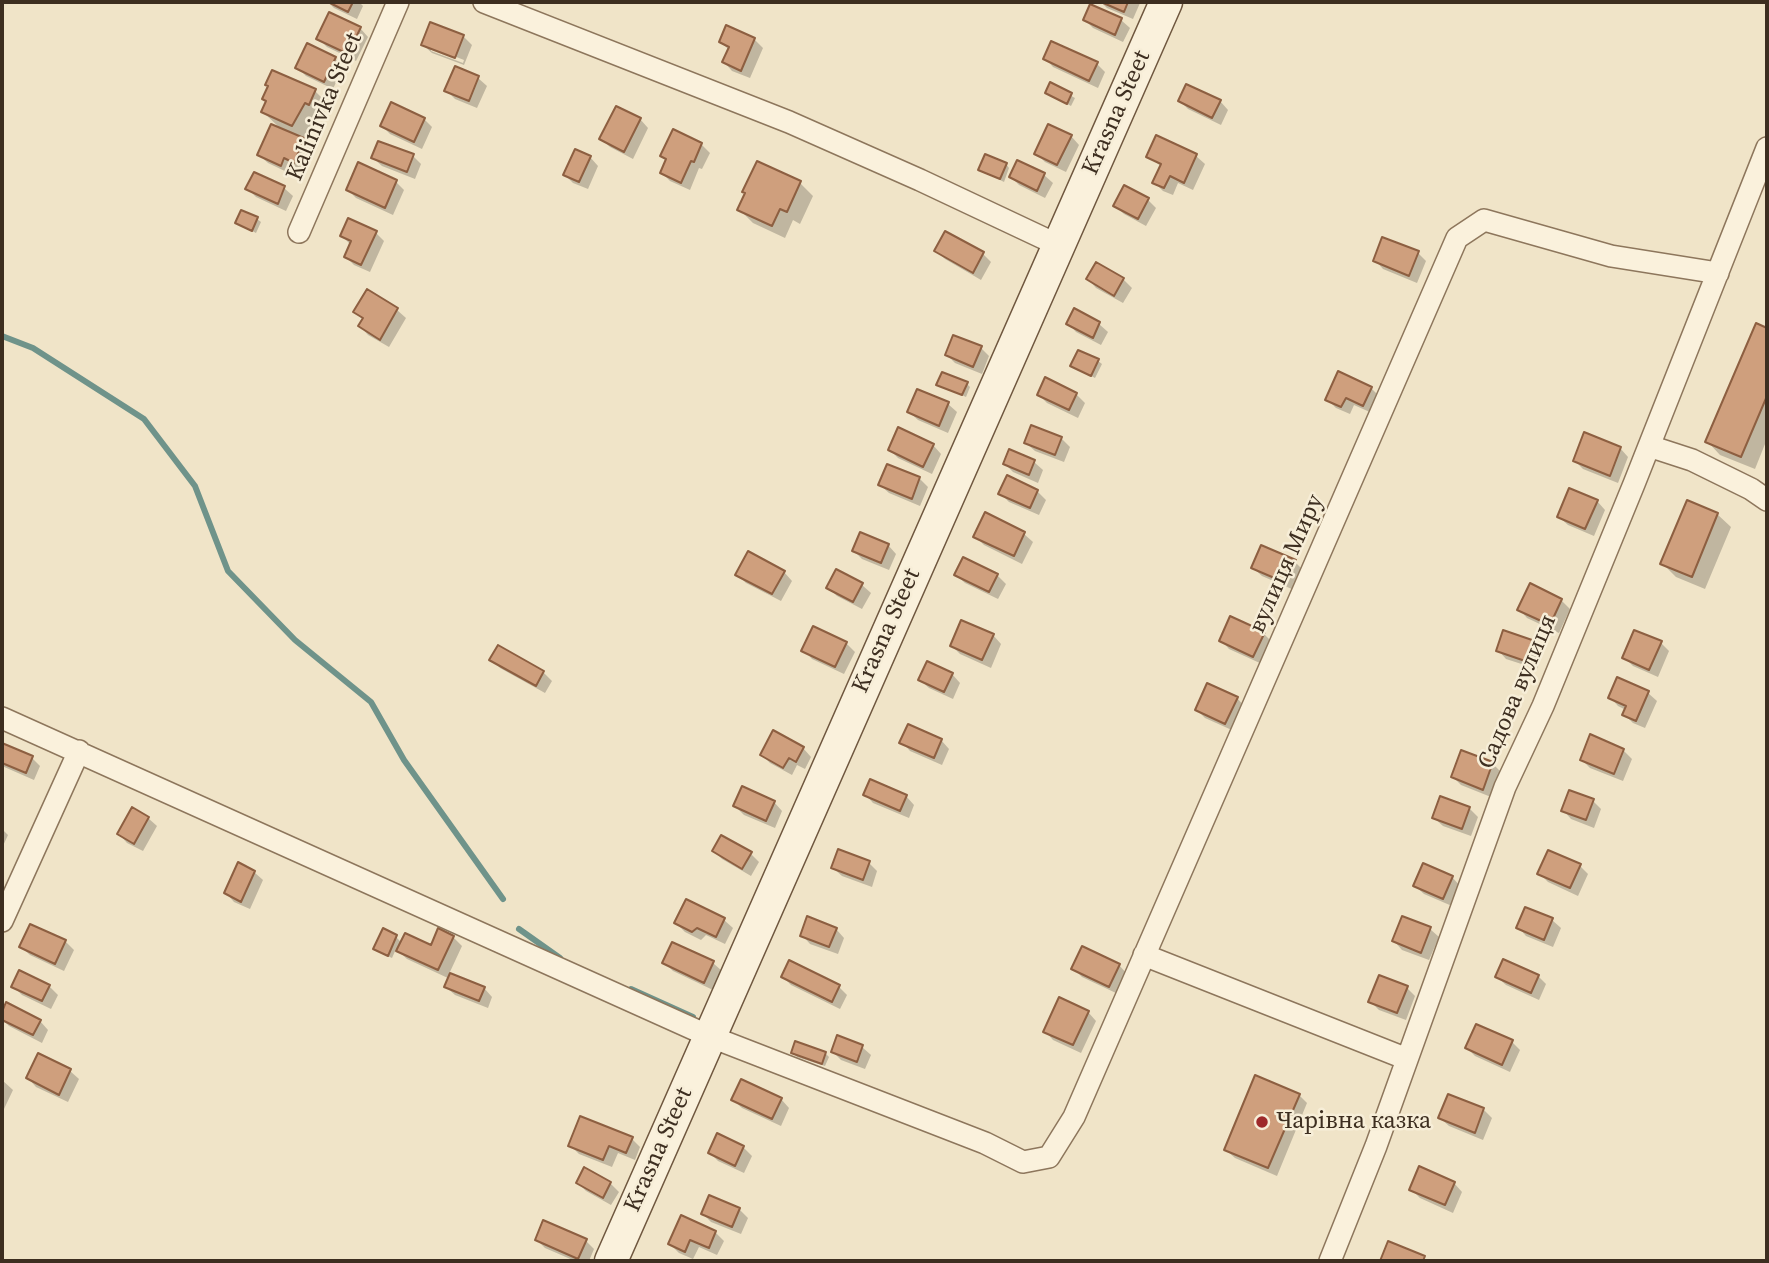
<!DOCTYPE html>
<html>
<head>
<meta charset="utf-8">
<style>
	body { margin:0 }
	#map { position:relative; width:1769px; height:1263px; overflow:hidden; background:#f0e4c8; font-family:"Source Serif 4",serif }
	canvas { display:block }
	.frame { position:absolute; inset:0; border:4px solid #3d2e20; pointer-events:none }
</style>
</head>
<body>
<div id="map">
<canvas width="1769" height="1263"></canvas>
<div class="frame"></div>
</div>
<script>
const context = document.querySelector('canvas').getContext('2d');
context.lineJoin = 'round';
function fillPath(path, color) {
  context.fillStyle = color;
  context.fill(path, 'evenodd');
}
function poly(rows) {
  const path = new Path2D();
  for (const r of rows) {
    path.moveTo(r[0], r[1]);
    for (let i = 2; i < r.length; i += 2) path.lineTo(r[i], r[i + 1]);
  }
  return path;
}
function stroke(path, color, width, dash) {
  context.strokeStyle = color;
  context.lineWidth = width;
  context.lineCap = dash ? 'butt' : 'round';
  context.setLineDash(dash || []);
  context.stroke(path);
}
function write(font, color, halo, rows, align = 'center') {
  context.font = font + ' "Source Serif 4",serif';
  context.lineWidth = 5;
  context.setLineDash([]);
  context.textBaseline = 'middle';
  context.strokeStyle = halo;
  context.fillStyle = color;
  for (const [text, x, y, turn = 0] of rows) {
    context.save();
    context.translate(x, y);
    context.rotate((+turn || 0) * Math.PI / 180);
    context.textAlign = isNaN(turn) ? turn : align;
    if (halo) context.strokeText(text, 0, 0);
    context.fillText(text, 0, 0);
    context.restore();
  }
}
fillPath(poly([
	[328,2,359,2,363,6,357,19,334,8],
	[1101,2,1139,2,1140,3,1133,19,1107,8],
	[1085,20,1121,20,1130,28,1123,42,1093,28],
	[360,28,368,37,356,61,327,47,318,38],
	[463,36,472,45,464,65,432,53,423,45],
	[431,47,464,60,463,63,431,51],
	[754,39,763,48,750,78,732,71,724,62,729,50,721,42],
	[335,58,343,67,333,89,306,76,297,67],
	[1045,58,1097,64,1105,72,1098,88,1053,67],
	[478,78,487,86,477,108,455,99,447,91],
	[1051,85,1075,98,1071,106,1047,93],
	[315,91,328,104,322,117,318,115,305,138,298,135,312,148,302,170,293,166,289,173,268,163,259,155,282,130,263,112],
	[1180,101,1220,101,1228,110,1221,125,1188,109],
	[424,119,432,127,422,149,390,134,382,126],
	[640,119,648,128,633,159,610,147,601,139],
	[1071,136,1079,145,1066,172,1045,162,1036,153],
	[1157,137,1196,156,1205,164,1193,190,1178,183,1173,195,1163,191,1154,182,1162,167,1148,156],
	[701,144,710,153,702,169,699,168,690,190,670,181,662,173,667,161,663,156],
	[413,156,421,164,415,179,382,166,373,158],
	[590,157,598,166,588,189,573,183,565,175],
	[1018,162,1044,175,1053,183,1045,198,1019,185,1011,177],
	[758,163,800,183,813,196,800,224,793,220,785,238,753,223,740,210],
	[1006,164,1009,168,1004,182,980,170],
	[254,174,284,188,293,196,286,211,256,197,248,189],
	[396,182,404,190,393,215,356,198,348,190],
	[1148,200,1156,208,1146,226,1124,214,1115,206],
	[257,219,261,222,256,233,237,223],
	[376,233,384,241,370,272,354,265,346,257,351,245,342,236],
	[936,251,983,254,991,262,981,280,945,259],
	[1418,253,1426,261,1417,283,1383,269,1375,260],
	[1096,264,1123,279,1132,288,1123,303,1096,288,1088,279],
	[368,292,397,310,406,318,389,347,368,335,360,326,363,320,355,312],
	[1068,323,1099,324,1108,332,1101,345,1076,332],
	[1757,325,1767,330,1767,439,1755,469,1720,455,1707,441],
	[981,348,989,356,982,374,955,363,947,355],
	[1098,361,1102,364,1095,378,1072,366],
	[938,384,967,384,970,387,966,397],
	[1371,388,1380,397,1372,413,1354,405,1350,414,1336,408,1327,399],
	[1076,394,1085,403,1078,418,1047,403,1039,395],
	[948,404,957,412,948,433,918,420,909,412],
	[1061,438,1070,447,1064,462,1035,451,1026,443],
	[933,445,941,454,932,474,898,458,890,450],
	[1620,448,1628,457,1618,483,1583,469,1575,461],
	[1010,451,1034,462,1043,470,1038,483,1013,472,1005,464],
	[919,478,928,487,920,506,889,493,880,485],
	[1037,491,1046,500,1039,515,1009,502,1000,493],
	[1597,501,1605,510,1594,536,1568,525,1559,517],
	[1717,514,1731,527,1705,589,1676,577,1662,563],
	[986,515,1024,534,1033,542,1022,564,984,545,975,536],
	[888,545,896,554,889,570,862,559,854,551],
	[1295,562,1303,570,1294,590,1262,576,1253,568],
	[837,571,862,585,871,593,862,609,837,596,828,587],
	[784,572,792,581,781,601,746,583,737,574],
	[956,575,997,575,1006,584,998,599,965,583],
	[1531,585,1561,600,1570,609,1559,633,1527,618,1519,609],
	[1264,634,1272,642,1262,664,1229,649,1221,640],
	[993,635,1001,644,991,668,960,654,952,646],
	[846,643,855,652,844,674,812,659,804,650],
	[1534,643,1543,651,1537,669,1506,659,1498,650],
	[1661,643,1669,651,1658,677,1633,666,1624,657],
	[492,659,543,672,552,681,545,693,500,668],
	[952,674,960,683,953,699,929,688,920,680],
	[1618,679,1648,693,1657,701,1645,728,1633,723,1624,714,1626,710,1618,706,1610,697],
	[1237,698,1245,707,1234,731,1205,718,1197,710],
	[941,740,949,749,942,765,910,751,902,742],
	[2,745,32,758,40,766,34,780,2,766],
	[803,748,811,757,805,769,797,765,792,775,770,763,762,755],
	[1623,750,1632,759,1623,781,1590,768,1582,760],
	[1492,763,1501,772,1491,797,1461,785,1453,777],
	[865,794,906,796,914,805,909,818,873,803],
	[1593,801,1601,809,1594,828,1571,819,1563,810],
	[774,802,782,811,775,828,744,815,735,806],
	[1469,808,1478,817,1471,836,1443,826,1434,818],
	[148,818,157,826,143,851,127,843,119,834],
	[2,829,8,835,2,848],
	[714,851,751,854,759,862,751,876,722,859],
	[869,863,877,871,872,887,842,876,833,868],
	[1580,866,1588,874,1578,896,1548,882,1540,874],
	[254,872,263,880,250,909,234,902,226,893],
	[1452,877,1460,886,1452,906,1424,894,1415,886],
	[687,901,724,920,733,928,725,944,706,935,701,940,685,932,676,923],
	[1552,920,1561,928,1553,947,1526,936,1518,927],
	[31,926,65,941,74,950,64,971,30,955,21,947],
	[836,929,844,938,838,954,810,944,802,935],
	[1430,929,1439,937,1429,960,1402,950,1394,941],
	[383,931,396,937,402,943,432,947,453,937,462,946,449,974,484,988,492,997,488,1008,455,995,446,987,450,979,407,959,396,949,392,958,379,952,375,948],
	[664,962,713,963,722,971,713,990,673,971],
	[1119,965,1127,974,1118,994,1082,977,1073,968],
	[20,972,49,986,58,995,51,1009,22,995,13,986],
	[1538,976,1546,984,1539,1000,1506,985,1497,977],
	[783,977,839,987,847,995,840,1009,791,985],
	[1407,988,1415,996,1406,1020,1379,1010,1370,1001],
	[7,1005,40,1021,48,1030,42,1043,9,1026,2,1019],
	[1088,1012,1096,1021,1081,1053,1053,1040,1045,1031],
	[1512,1042,1520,1050,1510,1072,1475,1056,1467,1048],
	[862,1047,871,1055,865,1069,841,1060,833,1052],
	[793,1053,825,1053,829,1057,825,1066,797,1057],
	[39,1055,70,1071,79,1079,68,1102,36,1087,28,1078],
	[2,1080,13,1090,4,1109,2,1108],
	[1299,1095,1307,1103,1277,1176,1235,1158,1226,1150],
	[781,1099,789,1108,781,1126,742,1108,733,1100],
	[1483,1109,1492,1118,1483,1140,1449,1126,1440,1118],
	[718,1135,743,1147,752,1156,744,1173,718,1161,710,1153],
	[632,1139,640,1147,635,1160,618,1153,612,1167,579,1154,570,1145],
	[578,1183,610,1183,619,1192,611,1205,586,1191],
	[1454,1183,1462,1192,1453,1213,1420,1198,1411,1189],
	[739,1209,748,1218,741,1234,711,1222,703,1214],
	[715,1232,724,1241,717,1255,699,1247,693,1259,679,1253,670,1244],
	[537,1240,586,1241,594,1249,589,1261,575,1261,545,1248]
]), '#0003');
stroke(poly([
	[2,336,33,348,144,419,195,486,228,571,295,640,371,702,404,760,503,899],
	[519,929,560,958],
	[631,989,693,1017]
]), '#6f938a', 6);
const building = poly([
	[328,2,353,2,348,12,328,2],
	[1101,2,1128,2,1124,12,1101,2],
	[1090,4,1122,18,1115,35,1083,20,1090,4],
	[329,12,361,27,348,54,316,39,329,12],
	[430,22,464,35,455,58,421,45,430,22],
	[726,25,755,38,741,71,722,62,729,47,719,42,726,25],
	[1051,41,1098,62,1089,81,1043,59,1051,41],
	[307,43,336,57,324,82,295,68,307,43],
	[455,66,479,76,469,101,444,91,455,66],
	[272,70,316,89,309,105,305,103,292,126,261,112,266,101,262,99,268,86,265,85,272,70],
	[1050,82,1072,93,1067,104,1045,93,1050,82],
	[1186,84,1221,100,1212,118,1178,101,1186,84],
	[391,102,425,118,414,142,380,126,391,102],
	[616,106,641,118,624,152,599,139,616,106],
	[271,124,304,138,294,163,284,158,281,166,257,155,271,124],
	[1048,124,1072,135,1057,165,1034,154,1048,124],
	[673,129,702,143,694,162,691,161,681,183,660,173,666,159,660,156,673,129],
	[1156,135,1197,154,1184,183,1170,176,1164,188,1152,183,1161,164,1146,157,1156,135],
	[378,141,414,154,407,172,371,158,378,141],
	[575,149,591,156,579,182,563,175,575,149],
	[985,154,1007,163,1000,179,978,170,985,154],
	[1017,160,1045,173,1037,191,1009,177,1017,160],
	[757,161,801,181,787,212,780,209,772,226,737,210,745,193,742,192,757,161],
	[358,162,397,180,385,208,346,190,358,162],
	[254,172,285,186,278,204,245,189,254,172],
	[1124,185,1149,198,1138,219,1113,206,1124,185],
	[241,210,258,217,252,231,235,223,241,210],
	[348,218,377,231,361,265,344,257,351,241,340,236,348,218],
	[945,231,984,252,973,273,934,251,945,231],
	[1382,237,1419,251,1409,276,1373,261,1382,237],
	[1096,262,1124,278,1114,296,1086,279,1096,262],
	[367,289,398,308,380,340,358,326,363,318,353,312,367,289],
	[1074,308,1100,322,1093,338,1066,324,1074,308],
	[1756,323,1767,328,1767,396,1741,457,1705,442,1756,323],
	[953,335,982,346,973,367,945,355,953,335],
	[1078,350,1099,359,1091,376,1070,366,1078,350],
	[1338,371,1372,387,1363,406,1346,398,1341,407,1325,400,1338,371],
	[942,372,968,382,962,395,936,385,942,372],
	[1045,377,1077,393,1069,410,1037,395,1045,377],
	[917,389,949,402,939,426,907,412,917,389],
	[1031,425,1062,437,1055,455,1024,443,1031,425],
	[898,427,934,444,923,467,888,450,898,427],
	[1584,432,1621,447,1610,476,1573,461,1584,432],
	[1009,449,1035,460,1029,475,1003,464,1009,449],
	[887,464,920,477,912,499,878,485,887,464],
	[1007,475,1038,490,1030,508,998,494,1007,475],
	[1569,488,1598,500,1585,529,1557,517,1569,488],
	[1687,500,1718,513,1692,577,1660,564,1687,500],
	[985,512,1025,532,1014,556,973,537,985,512],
	[860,532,889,544,881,563,852,551,860,532],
	[1261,545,1296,560,1286,583,1251,568,1261,545],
	[748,551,785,571,772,594,735,575,748,551],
	[963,557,998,574,989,592,954,575,963,557],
	[836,569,863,583,853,602,826,588,836,569],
	[1530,583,1562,599,1550,625,1517,610,1530,583],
	[1230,616,1265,632,1253,657,1219,641,1230,616],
	[961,620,994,634,982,660,950,646,961,620],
	[813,626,847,642,835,667,801,651,813,626],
	[1503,630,1535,641,1528,662,1496,651,1503,630],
	[1634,630,1662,641,1649,670,1622,658,1634,630],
	[498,645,544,671,536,686,489,660,498,645],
	[927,661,953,673,944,692,918,680,927,661],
	[1617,677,1649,691,1636,721,1622,715,1626,706,1608,698,1617,677],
	[1207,683,1238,697,1225,724,1195,710,1207,683],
	[908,724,942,739,934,758,899,743,908,724],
	[773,730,804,747,796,762,789,758,783,768,760,755,773,730],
	[1590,734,1624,749,1614,774,1580,760,1590,734],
	[2,743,33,756,26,773,2,763,2,743],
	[1461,750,1493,762,1483,790,1451,777,1461,750],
	[870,779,907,795,900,811,863,795,870,779],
	[742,786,775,801,766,821,733,806,742,786],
	[1569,790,1594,799,1586,820,1561,811,1569,790],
	[1440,796,1470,807,1462,829,1432,818,1440,796],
	[132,807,149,817,134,844,117,834,132,807],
	[721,835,752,852,742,869,712,851,721,835],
	[838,849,870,861,863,880,831,868,838,849],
	[1548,850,1581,864,1570,888,1537,874,1548,850],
	[238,862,255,871,241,902,224,893,238,862],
	[1423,863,1453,876,1443,899,1413,886,1423,863],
	[686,899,725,918,716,937,697,928,692,932,674,923,686,899],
	[1525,907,1553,918,1544,940,1516,928,1525,907],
	[807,916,837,928,829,947,800,936,807,916],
	[1402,916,1431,927,1421,953,1392,941,1402,916],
	[30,924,66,940,55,964,19,947,30,924],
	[383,928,397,935,388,956,373,949,383,928],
	[438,928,454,936,438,970,396,951,405,933,431,945,438,928],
	[672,942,714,961,704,983,662,963,672,942],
	[1082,946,1120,964,1109,987,1071,969,1082,946],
	[1503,959,1539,975,1531,993,1495,977,1503,959],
	[789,960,840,985,832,1002,781,977,789,960],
	[19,970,50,985,42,1001,11,987,19,970],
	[450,973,485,987,479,1001,444,987,450,973],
	[1379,975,1408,986,1397,1013,1368,1002,1379,975],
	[1059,997,1089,1011,1073,1045,1043,1032,1059,997],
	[6,1002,41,1020,33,1035,2,1020,2,1012,6,1002],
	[1476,1024,1513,1040,1502,1065,1465,1048,1476,1024],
	[837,1035,863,1045,857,1062,831,1052,837,1035],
	[795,1041,826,1052,822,1064,791,1053,795,1041],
	[38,1053,71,1069,59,1095,26,1078,38,1053],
	[1255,1075,1300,1094,1268,1168,1224,1150,1255,1075],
	[741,1079,782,1098,772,1119,731,1100,741,1079],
	[1448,1094,1484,1108,1475,1133,1438,1118,1448,1094],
	[580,1116,633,1137,626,1153,609,1146,603,1160,568,1146,580,1116],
	[717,1133,744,1146,735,1166,708,1153,717,1133],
	[1419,1166,1455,1182,1445,1205,1409,1190,1419,1166],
	[584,1167,611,1182,603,1198,576,1183,584,1167],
	[709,1195,740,1208,732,1227,701,1214,709,1195],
	[681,1215,716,1231,709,1248,690,1240,685,1252,668,1244,681,1215],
	[543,1220,587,1239,578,1259,535,1240,543,1220],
	[1388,1241,1425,1256,1423,1261,1380,1261,1388,1241]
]);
fillPath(building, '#cf9f7d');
stroke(building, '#8d5f41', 2);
const street = poly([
	[484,2,789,122,920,180,1058,245],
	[299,232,398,2],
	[1649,446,1692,460,1751,489,1767,500],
	[2,718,709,1036,985,1143,1023,1162,1049,1157,1074,1117,1457,238,1484,220,1611,256,1718,273],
	[2,921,79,751],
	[1144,955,1407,1059],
	[1330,1261,1376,1146,1505,787,1543,706,1634,484,1767,148]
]);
const secondary = poly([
	[611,1261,1166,2]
]);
stroke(street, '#8d765c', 24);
stroke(secondary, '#6f573f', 35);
stroke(street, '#faf1dc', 21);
stroke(secondary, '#faf1dc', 32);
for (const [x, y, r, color] of [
	[1262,1122,7,"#9e2a2b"]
]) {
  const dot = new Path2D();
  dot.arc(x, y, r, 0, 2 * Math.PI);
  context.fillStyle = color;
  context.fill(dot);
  stroke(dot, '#f7eed8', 2.5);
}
write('24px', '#3d2e20', '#f7eed8', [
	["Kalinivka Steet",325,107,-67],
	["Krasna Steet",1117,113,-66],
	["вулиця Миру",1287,564,-66],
	["Krasna Steet",887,631,-66],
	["Садова вулиця",1518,692,-67],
	["Krasna Steet",659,1150,-66]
]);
write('24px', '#3d2e20', '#f7eed8', [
	["Чарівна казка",1276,1122]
], 'left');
</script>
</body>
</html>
